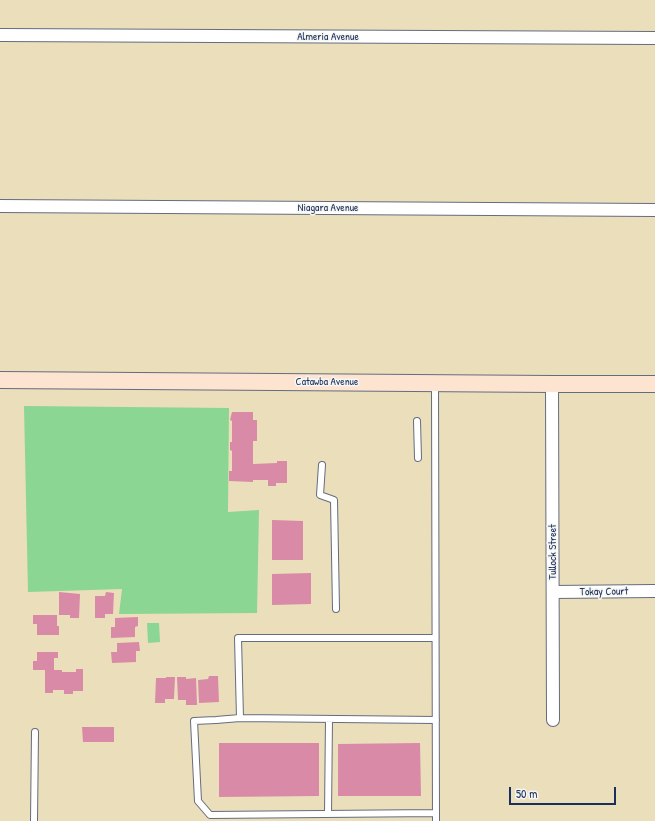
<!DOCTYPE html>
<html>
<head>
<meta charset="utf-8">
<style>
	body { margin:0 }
	#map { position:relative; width:655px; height:821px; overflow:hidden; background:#ebdebb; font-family:"Patrick Hand",sans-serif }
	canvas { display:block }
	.scale { position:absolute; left:509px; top:787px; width:107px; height:18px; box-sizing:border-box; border:2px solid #1b2f5e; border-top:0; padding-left:5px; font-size:12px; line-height:14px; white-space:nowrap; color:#1b2f5e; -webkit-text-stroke:3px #f6f6f2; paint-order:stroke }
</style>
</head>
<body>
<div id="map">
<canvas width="655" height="821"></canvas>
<div class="scale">50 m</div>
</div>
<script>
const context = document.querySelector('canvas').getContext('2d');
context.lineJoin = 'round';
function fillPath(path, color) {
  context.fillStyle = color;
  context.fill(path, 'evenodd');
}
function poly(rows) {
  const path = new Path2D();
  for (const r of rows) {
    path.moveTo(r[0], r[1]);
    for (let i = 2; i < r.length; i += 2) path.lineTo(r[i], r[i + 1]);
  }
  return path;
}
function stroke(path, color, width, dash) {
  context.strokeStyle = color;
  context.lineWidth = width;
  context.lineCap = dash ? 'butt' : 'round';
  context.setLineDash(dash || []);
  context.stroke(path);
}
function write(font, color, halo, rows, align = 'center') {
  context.font = font + ' "Patrick Hand",sans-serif';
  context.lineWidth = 3;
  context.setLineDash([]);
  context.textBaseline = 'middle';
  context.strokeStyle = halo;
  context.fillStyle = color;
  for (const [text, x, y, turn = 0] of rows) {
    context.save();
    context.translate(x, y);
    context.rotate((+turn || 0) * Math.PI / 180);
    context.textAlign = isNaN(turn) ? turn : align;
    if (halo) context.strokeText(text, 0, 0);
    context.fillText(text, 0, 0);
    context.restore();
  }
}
fillPath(poly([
	[24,406,229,408,228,512,259,510,257,613,119,614,122,589,28,592],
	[147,623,159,623,160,642,148,643]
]), '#8bd692');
fillPath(poly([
	[232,412,253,412,253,420,257,420,257,441,253,441,253,464,277,463,277,461,287,461,287,483,276,483,276,486,268,486,268,480,253,480,253,482,229,481,229,471,232,471,232,451,230,450,230,442,232,442,232,421,230,420],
	[272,520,303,521,303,560,272,560],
	[311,573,311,604,272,605,272,574],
	[59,592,80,594,79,618,70,618,70,615,59,615],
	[106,592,114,593,113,614,105,614,105,618,95,618,95,596,105,596],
	[33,615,57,615,57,626,59,626,59,635,37,635,37,624,33,624],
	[138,617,138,626,135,627,135,637,111,638,111,627,115,627,115,618],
	[139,642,140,651,136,651,136,662,112,663,111,652,117,652,117,643],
	[37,652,58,652,58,658,54,658,54,670,62,670,62,672,76,672,76,669,83,669,83,691,73,691,73,694,64,694,64,690,53,690,53,693,45,693,45,670,33,670,33,661,37,661],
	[209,676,218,676,219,702,199,703,198,680,208,679],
	[166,677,175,677,174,699,165,699,165,703,155,703,156,678,166,678],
	[177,677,186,677,186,679,196,678,197,705,186,705,186,700,178,700],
	[82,727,114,727,114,742,83,742],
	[219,743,319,743,319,796,219,797],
	[420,743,421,796,338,796,338,744]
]), '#d98aa7');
const lane = poly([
	[435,383,436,821],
	[417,421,418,458],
	[322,465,320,495,334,500,336,609],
	[435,638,238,638,240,718,436,720],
	[240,718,216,720,194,721,198,801,210,815,436,813],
	[328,814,329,719],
	[34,821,35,732]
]);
const street = poly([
	[0,35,655,38],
	[0,206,655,210],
	[552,384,553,720],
	[553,592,655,591]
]);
const secondary = poly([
	[0,380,552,384,655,384]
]);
stroke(lane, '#646c7f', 8);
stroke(street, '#646c7f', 14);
stroke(secondary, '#646c7f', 18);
stroke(lane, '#fff', 6);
stroke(street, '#fff', 12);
stroke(secondary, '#fde4d1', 16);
write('11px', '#1b2f5e', '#f6f6f2', [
	["Almeria Avenue",328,37],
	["Niagara Avenue",328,208],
	["Catawba Avenue",327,382],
	["Tullock Street",553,552,-90],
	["Tokay Court",604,592,-1]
]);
</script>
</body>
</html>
